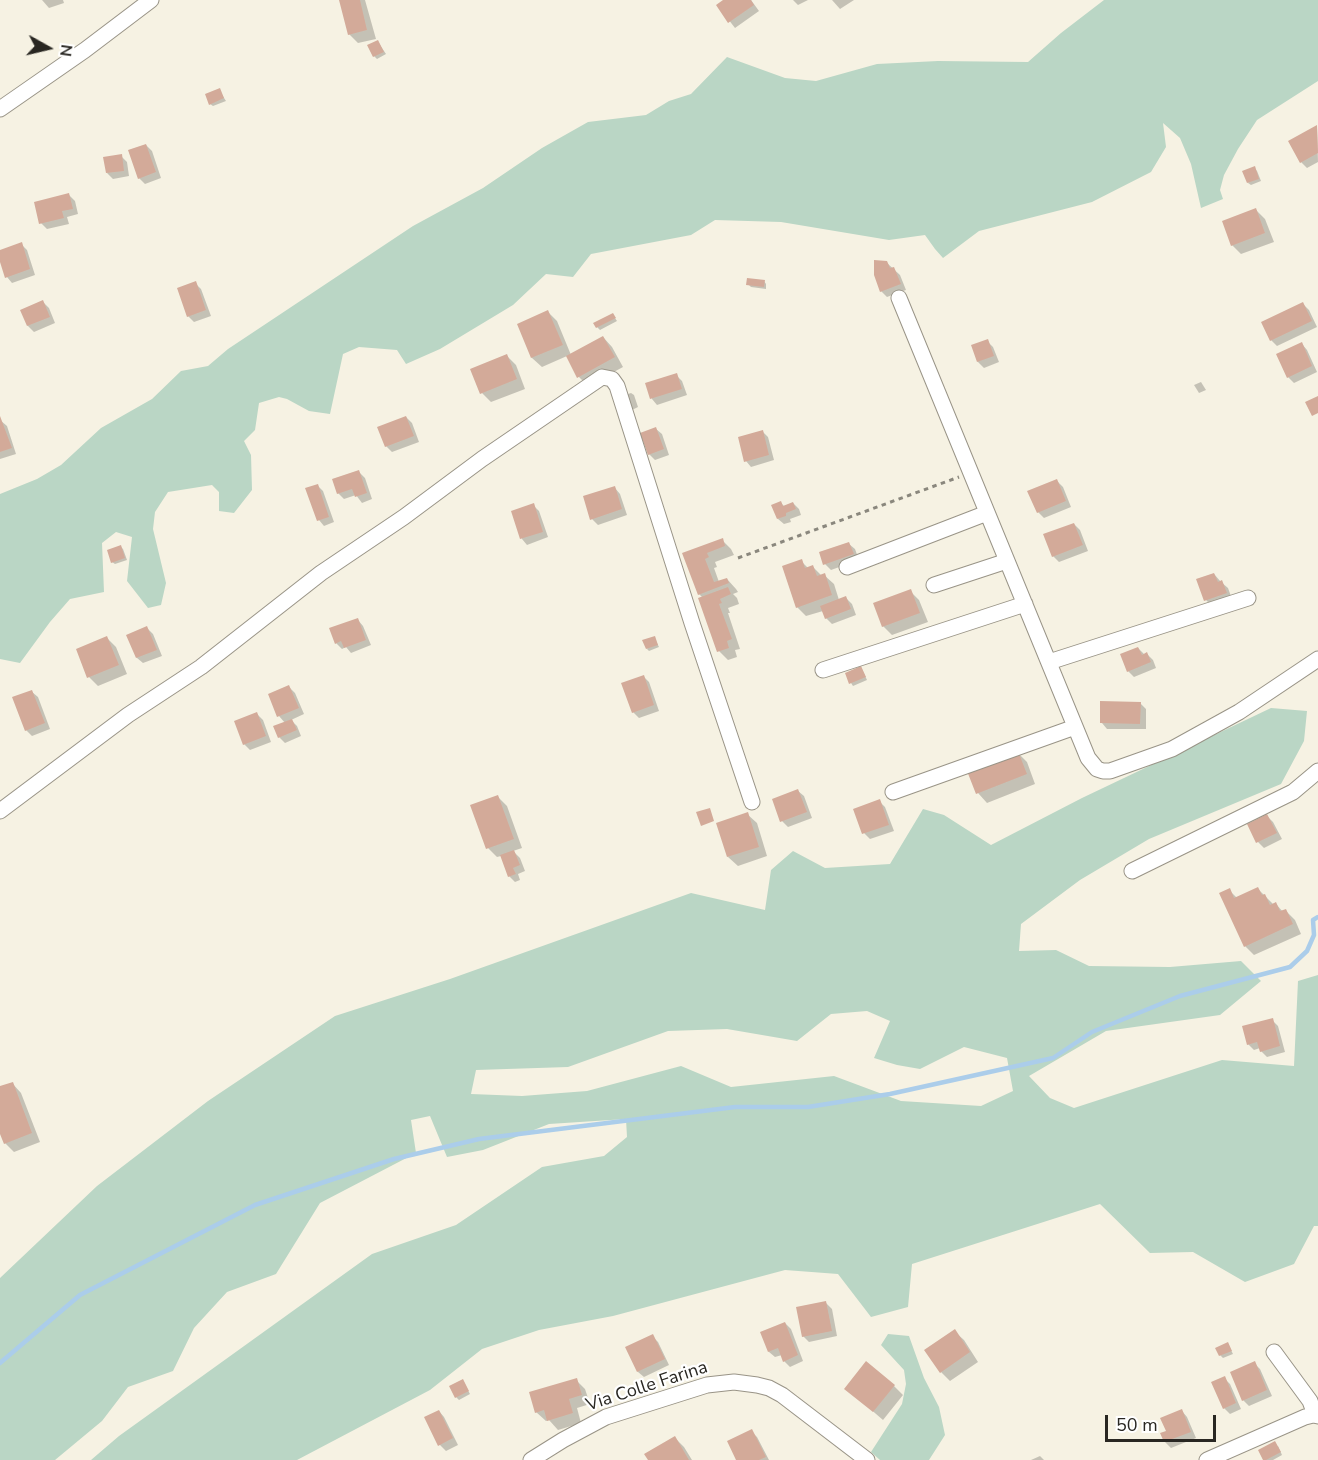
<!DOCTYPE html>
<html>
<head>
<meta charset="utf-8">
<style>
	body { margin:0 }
	#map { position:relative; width:1318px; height:1460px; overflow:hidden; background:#f6f2e3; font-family:"Nunito Sans",sans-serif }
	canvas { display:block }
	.north { position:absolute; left:18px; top:18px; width:60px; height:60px; -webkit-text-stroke:4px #fff; paint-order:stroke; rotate:98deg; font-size:16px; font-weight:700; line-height:24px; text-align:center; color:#292722 }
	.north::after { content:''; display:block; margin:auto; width:21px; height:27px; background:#292722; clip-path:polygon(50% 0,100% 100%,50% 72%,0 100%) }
	.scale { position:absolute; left:1105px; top:1415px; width:111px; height:27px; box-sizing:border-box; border:3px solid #292722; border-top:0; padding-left:8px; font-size:18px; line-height:21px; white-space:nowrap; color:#292722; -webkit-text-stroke:4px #fff; paint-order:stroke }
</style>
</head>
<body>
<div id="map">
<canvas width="1318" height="1460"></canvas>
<div class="north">N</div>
<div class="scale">50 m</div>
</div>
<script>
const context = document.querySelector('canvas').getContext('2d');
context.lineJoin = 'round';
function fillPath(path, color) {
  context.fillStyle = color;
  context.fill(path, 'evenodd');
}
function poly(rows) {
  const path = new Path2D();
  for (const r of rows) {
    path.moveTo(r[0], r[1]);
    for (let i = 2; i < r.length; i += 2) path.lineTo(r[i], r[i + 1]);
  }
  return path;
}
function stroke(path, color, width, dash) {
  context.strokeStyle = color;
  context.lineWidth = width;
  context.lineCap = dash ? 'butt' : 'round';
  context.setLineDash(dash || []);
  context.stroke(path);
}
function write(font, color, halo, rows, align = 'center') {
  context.font = font + ' "Nunito Sans",sans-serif';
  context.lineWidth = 4.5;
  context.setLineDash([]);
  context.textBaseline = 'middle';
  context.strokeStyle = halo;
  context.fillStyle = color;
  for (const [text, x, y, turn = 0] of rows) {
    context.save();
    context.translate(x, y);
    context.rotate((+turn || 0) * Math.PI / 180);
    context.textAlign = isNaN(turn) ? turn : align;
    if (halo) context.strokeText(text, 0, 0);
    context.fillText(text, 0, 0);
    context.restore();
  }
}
fillPath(poly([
	[1104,0,1318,0,1318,81,1257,120,1238,149,1224,175,1220,190,1223,199,1201,208,1191,164,1180,138,1163,123,1166,147,1151,172,1092,202,979,231,943,258,935,249,925,235,889,240,781,222,715,220,691,235,591,254,573,277,546,274,513,305,440,349,406,364,397,350,359,347,343,354,330,414,309,411,287,399,279,397,259,403,255,430,244,441,251,455,252,490,234,513,219,511,219,492,212,485,168,492,155,512,153,529,166,583,161,605,148,608,127,581,132,537,116,532,102,543,104,592,70,599,50,622,20,663,0,659,0,494,37,479,61,465,101,428,152,399,181,371,208,366,228,349,413,226,483,188,542,148,588,122,646,115,669,101,691,94,727,57,785,78,816,81,877,64,938,61,1028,62,1061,33],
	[1271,708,1307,711,1304,741,1281,784,1149,839,1080,880,1021,924,1019,951,1056,950,1089,966,1170,967,1241,961,1261,981,1220,1015,1106,1031,1029,1076,1050,1098,1074,1108,1222,1060,1294,1066,1298,981,1318,975,1318,1226,1314,1226,1294,1264,1245,1282,1193,1252,1150,1253,1100,1204,912,1264,908,1307,871,1317,838,1274,785,1270,613,1316,539,1330,482,1349,430,1390,297,1460,91,1460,119,1436,372,1254,456,1225,542,1167,604,1156,627,1137,626,1119,549,1124,483,1150,447,1157,430,1116,411,1120,416,1153,320,1203,276,1274,227,1292,194,1328,173,1371,128,1387,102,1421,55,1460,0,1460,0,1278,97,1186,208,1101,335,1016,450,979,691,893,765,910,771,870,793,851,825,868,890,864,923,809,944,815,991,845,1082,798],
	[867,1011,890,1021,874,1058,897,1065,920,1069,964,1047,1007,1058,1013,1091,981,1106,901,1101,834,1076,731,1087,681,1066,587,1091,522,1096,471,1094,476,1070,568,1067,668,1031,727,1029,797,1041,831,1014],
	[888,1334,909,1336,924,1378,939,1407,945,1435,929,1460,880,1460,871,1452,902,1404,906,1384,904,1370,881,1345]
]), '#bad6c5');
fillPath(poly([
	[42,0,63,0,64,3,49,8],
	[340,0,365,0,376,39,358,43,349,34],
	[725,0,751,0,759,11,735,28,718,6],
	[793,0,808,0,798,5],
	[832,0,854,0,840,9],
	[378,42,386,54,377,59,374,56],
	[219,90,226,101,213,106,210,104],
	[1317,127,1318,162,1307,168,1301,162],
	[146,145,152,151,161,178,145,184,139,178],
	[121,156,127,162,129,176,113,179,107,173],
	[1254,168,1257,171,1261,181,1251,185,1248,183],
	[69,195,75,201,78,214,67,217,69,224,47,229,41,223],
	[1256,210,1265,219,1274,242,1241,254,1232,245],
	[21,244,27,250,35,275,12,283,7,277,0,257,0,251],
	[887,263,900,275,906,290,887,297,881,291],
	[764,281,766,284,766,289,751,287,748,284],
	[195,283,201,289,211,316,194,322,188,316],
	[43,302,49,308,55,323,34,332,28,326,22,311],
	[1303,304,1309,310,1317,327,1277,346,1271,340],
	[548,312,557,321,571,355,603,337,612,347,623,367,588,386,579,377,567,356,542,367,532,358,519,324],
	[613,315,617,321,600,330,597,327],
	[987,341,993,347,999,362,984,368,978,362,973,346],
	[1302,344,1307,350,1317,372,1294,383,1288,377],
	[507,356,516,365,525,389,491,402,482,393],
	[676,375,682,381,687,395,657,405,652,399,647,384],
	[1201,382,1206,390,1199,393,1194,385],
	[631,393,634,395,638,407,632,410,625,395],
	[406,417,412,423,419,442,392,452,386,446],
	[0,420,7,426,16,454,0,459],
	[656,429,662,434,669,455,655,460,649,454],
	[762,431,768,437,774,460,751,467,746,461],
	[359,472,365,478,372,499,362,503,356,495,344,499,338,493],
	[1057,481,1063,487,1071,507,1044,518,1038,512],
	[317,485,323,491,334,522,324,526,319,520],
	[615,488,620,494,627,515,598,525,592,519],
	[781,503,784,506,793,503,799,509,801,515,790,519,791,522,784,524,778,519],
	[533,505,539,511,548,537,527,545,522,539,512,512],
	[1074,524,1080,530,1088,551,1059,562,1053,556],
	[722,540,731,549,734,555,715,562,717,567,714,568,719,582,727,579,736,589,738,592,733,594,737,598,739,604,728,608,730,613,728,613,740,649,735,650,737,657,728,660,719,651,703,598,699,594,684,554],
	[849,544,855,549,859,560,831,570,825,564],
	[120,546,123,549,127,560,115,564,112,562],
	[801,561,809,569,813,567,822,576,824,575,834,584,839,600,846,598,852,604,856,615,832,624,826,618,823,611,806,616,797,607],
	[1214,574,1221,582,1228,588,1232,599,1212,606,1206,600],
	[910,591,919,600,928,622,892,635,883,626],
	[358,620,363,626,371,645,351,653,346,647,342,649,336,643],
	[147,628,153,634,162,656,143,663,137,658,128,635],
	[654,637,659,647,649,651,647,649],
	[107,638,116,647,127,674,98,686,89,677],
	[1138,648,1145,655,1147,654,1153,660,1156,668,1134,677,1128,671],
	[861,667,867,680,853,686,851,683],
	[643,676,649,682,659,711,639,718,633,712],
	[289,687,295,693,304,714,291,720,297,726,301,736,285,743,279,737,285,723,279,716,270,695],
	[32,692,38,697,50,729,32,736,26,730],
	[1140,703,1146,709,1146,729,1107,729,1102,723],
	[257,714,263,720,271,742,250,750,244,744],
	[1018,753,1027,762,1035,784,987,803,978,793],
	[798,791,804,796,812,818,788,827,782,821],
	[498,797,507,806,522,848,513,851,520,858,525,871,518,874,520,880,515,882,509,876,501,856,497,857,488,848],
	[879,801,885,807,894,831,870,839,864,833,855,810],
	[747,814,757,823,767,856,738,866,728,857],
	[1267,816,1273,822,1282,839,1264,848,1258,842,1249,825],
	[1258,889,1274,905,1276,904,1283,912,1285,910,1295,920,1301,934,1254,955,1245,946,1229,890,1237,898],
	[1272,1020,1278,1026,1285,1052,1267,1057,1261,1051,1260,1048,1254,1050,1248,1044],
	[12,1083,21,1093,40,1142,14,1152,5,1143,0,1130,0,1088],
	[826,1303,832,1309,837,1336,809,1342,803,1336],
	[785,1323,791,1329,803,1361,790,1367,784,1361,782,1355,775,1357,769,1352,762,1333],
	[954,1331,964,1340,978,1362,950,1381,941,1372],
	[652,1336,658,1342,669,1365,644,1377,638,1372,627,1348],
	[1228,1344,1233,1354,1223,1358,1220,1355],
	[1254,1363,1260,1369,1272,1396,1249,1406,1243,1400],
	[1224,1378,1230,1384,1241,1409,1230,1414,1224,1408],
	[576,1380,585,1389,590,1404,577,1408,581,1423,558,1430,549,1420,546,1421,536,1412],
	[463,1381,470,1394,459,1400,456,1397],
	[894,1386,903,1395,883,1420,846,1388],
	[439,1411,444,1417,458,1445,446,1451,440,1445,426,1418],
	[1182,1411,1187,1417,1196,1438,1171,1448,1165,1442,1162,1434,1168,1432],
	[751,1431,757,1437,769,1460,738,1460],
	[675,1438,684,1447,692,1460,650,1460],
	[1278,1446,1282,1455,1273,1460,1264,1460],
	[1040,1456,1044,1460,1031,1460]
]), '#0003');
stroke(poly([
	[0,1363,80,1295,255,1205,394,1159,479,1139,735,1107,808,1107,890,1094,1053,1058,1092,1032,1180,996,1290,967,1307,951,1314,935,1313,920,1318,917]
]), '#abcdea', 4.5);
fillPath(poly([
	[339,0,360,0,367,30,348,35],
	[723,0,751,0,754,5,728,23,716,5],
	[378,40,384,52,373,57,367,45],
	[220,88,224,98,209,105,205,94],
	[1317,125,1318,153,1300,163,1288,141],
	[146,144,156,172,138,179,128,150],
	[122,154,124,171,106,173,103,157],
	[1255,166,1259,179,1247,183,1242,171],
	[69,193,73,209,62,211,64,218,39,224,34,202],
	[1256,208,1265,233,1231,246,1222,221],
	[22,242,30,269,5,278,0,262,0,250],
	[874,260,887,261,890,268,894,267,901,284,880,292,874,275],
	[747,278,765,280,764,287,746,285],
	[196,281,206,310,187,317,177,288],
	[43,300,50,317,27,326,20,310],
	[1303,302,1312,321,1270,341,1261,322],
	[548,310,563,345,531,358,517,324],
	[613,313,616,318,596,328,593,323],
	[603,336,615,357,577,378,566,356],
	[988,339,994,356,977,362,971,345],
	[1302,342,1312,366,1287,378,1276,354],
	[507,354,517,379,480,394,470,369],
	[677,373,682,389,650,399,645,383],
	[1318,396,1318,413,1312,416,1305,402],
	[0,416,12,448,0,452],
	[406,416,414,436,385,447,377,427],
	[656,427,664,449,648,455,640,433],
	[763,430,769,455,744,462,738,437],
	[359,470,367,493,355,497,352,489,337,494,332,479],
	[1057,479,1066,501,1037,513,1027,491],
	[318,484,329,517,317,521,305,488],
	[615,486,622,509,590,520,583,496],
	[781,501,783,506,793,502,796,509,786,513,786,516,777,519,771,505],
	[534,503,543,532,520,539,511,511],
	[1074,523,1083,545,1052,557,1043,534],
	[723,538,725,546,707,553,709,557,705,559,714,582,727,578,729,583,698,595,682,553],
	[849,542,854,554,823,565,819,552],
	[121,545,125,558,111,563,107,550],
	[802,559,805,568,813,565,817,576,825,573,832,595,796,608,782,566],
	[1214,573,1218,582,1222,580,1227,593,1204,601,1196,579],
	[728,587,731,594,720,599,722,603,719,604,732,639,727,641,729,648,717,652,698,598],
	[911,589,920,613,882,627,873,603],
	[846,596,851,609,825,619,820,606],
	[358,618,366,640,344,648,341,641,335,644,329,628],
	[147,626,157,650,136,658,126,635],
	[107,636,119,665,87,678,76,649],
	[655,636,658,645,646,649,642,640],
	[1138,647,1142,655,1147,652,1151,662,1127,672,1120,654],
	[861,666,866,677,849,684,845,673],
	[644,675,654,705,632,713,621,683],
	[289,685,299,708,277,717,268,694],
	[32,690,45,723,25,731,12,697],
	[1100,701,1141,702,1140,724,1100,723],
	[257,712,266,736,243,745,234,721],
	[292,719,297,730,278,738,273,726],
	[1018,751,1027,774,976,794,967,771],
	[798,789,807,812,780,822,772,799],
	[498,795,514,839,486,849,470,805],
	[880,799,889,825,862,834,853,809],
	[710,808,714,821,701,826,696,812],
	[748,812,759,847,727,857,716,823],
	[1267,814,1277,833,1256,843,1247,824],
	[514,850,520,865,513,868,516,874,508,877,500,855],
	[1258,887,1262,895,1265,894,1270,905,1276,902,1280,911,1286,909,1293,924,1244,947,1219,893,1230,888,1234,898],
	[1273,1018,1280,1046,1260,1052,1257,1042,1247,1045,1242,1026],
	[13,1082,32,1133,4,1144,0,1134,0,1086],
	[826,1301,832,1331,802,1337,796,1307],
	[785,1322,798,1355,783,1362,778,1348,768,1352,760,1332],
	[955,1329,970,1352,940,1373,924,1350],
	[653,1334,665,1359,637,1372,625,1347],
	[1228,1342,1232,1351,1219,1356,1215,1348],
	[866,1361,895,1385,873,1412,844,1389],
	[1255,1361,1267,1390,1242,1401,1230,1372],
	[1225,1376,1236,1403,1223,1409,1211,1382],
	[577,1378,582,1395,569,1399,573,1413,547,1421,544,1410,535,1413,529,1392],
	[463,1379,469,1391,455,1398,449,1386],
	[1182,1409,1191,1432,1164,1442,1160,1433,1166,1431,1160,1418],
	[439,1410,453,1438,438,1446,424,1417],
	[752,1429,766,1457,759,1460,736,1460,727,1441],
	[675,1436,689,1460,648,1460,644,1454],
	[1275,1441,1281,1452,1266,1460,1263,1460,1258,1450]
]), '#d3aa99');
const minor = poly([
	[0,109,85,50,151,0],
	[899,298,1088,758,1097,769,1103,771,1110,771,1172,749,1239,712,1318,659],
	[847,567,987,513],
	[934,585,1007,561],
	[1049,662,1248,598],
	[823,670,1025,604],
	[893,792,1075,727],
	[0,811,128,715,201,667,321,573,404,517,482,459,602,377,612,379,617,386,692,623,752,802],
	[1132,871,1293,792,1318,771],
	[1274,1352,1310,1401,1314,1412],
	[531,1460,563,1440,606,1417,707,1385,734,1382,757,1385,769,1388,782,1395,867,1460],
	[1207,1460,1305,1417,1313,1415,1318,1416]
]);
stroke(minor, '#999487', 17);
stroke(poly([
	[738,558,959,477]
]), '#8a877d', 3, [4.5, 4.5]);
stroke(minor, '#fff', 15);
write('18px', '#292722', '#fff', [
	["Via Colle Farina",647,1387,-18]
]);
</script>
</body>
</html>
